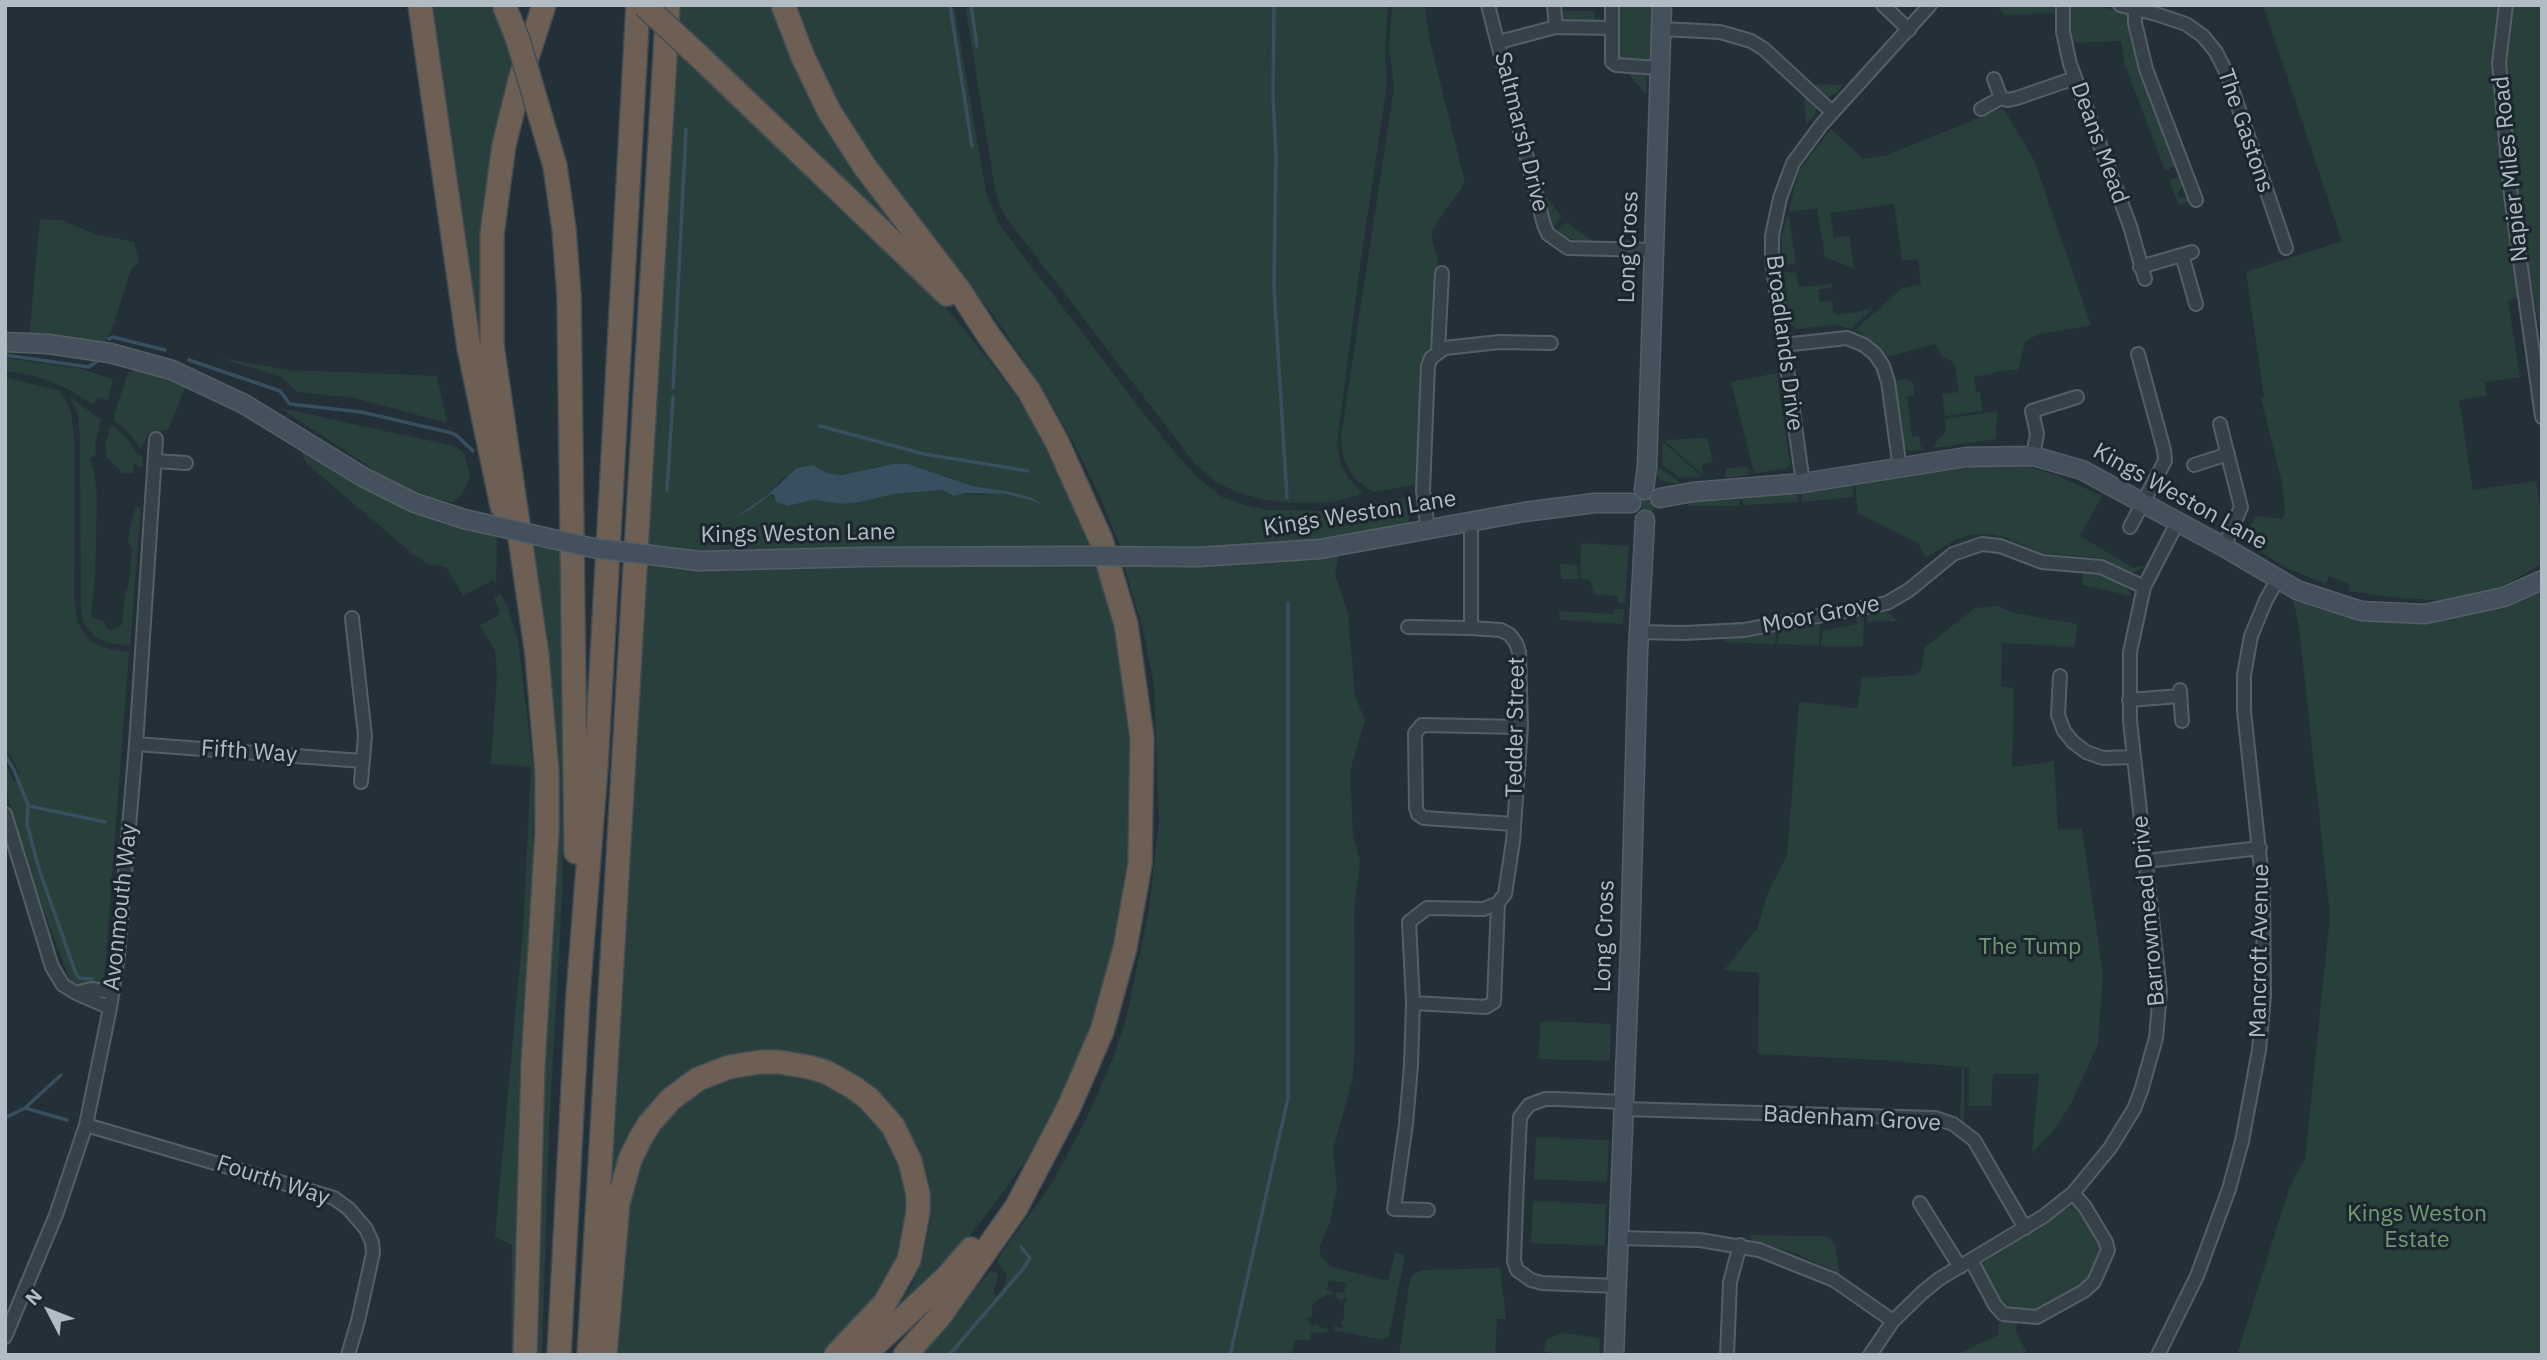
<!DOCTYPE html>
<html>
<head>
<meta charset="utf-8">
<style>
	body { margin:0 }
	#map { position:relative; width:2547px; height:1360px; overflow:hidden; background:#233038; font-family:"IBM Plex Sans",sans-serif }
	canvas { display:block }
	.frame { position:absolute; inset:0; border:7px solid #b1bcc5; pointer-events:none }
	.north { position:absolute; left:14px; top:1276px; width:70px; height:70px; -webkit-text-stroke:5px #1c262e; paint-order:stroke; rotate:312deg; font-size:19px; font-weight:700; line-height:28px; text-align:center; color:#b1bcc5 }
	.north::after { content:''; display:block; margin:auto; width:24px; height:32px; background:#b1bcc5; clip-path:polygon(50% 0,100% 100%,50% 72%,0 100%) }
</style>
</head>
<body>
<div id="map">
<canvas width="2547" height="1360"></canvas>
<div class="frame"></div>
<div class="north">N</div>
</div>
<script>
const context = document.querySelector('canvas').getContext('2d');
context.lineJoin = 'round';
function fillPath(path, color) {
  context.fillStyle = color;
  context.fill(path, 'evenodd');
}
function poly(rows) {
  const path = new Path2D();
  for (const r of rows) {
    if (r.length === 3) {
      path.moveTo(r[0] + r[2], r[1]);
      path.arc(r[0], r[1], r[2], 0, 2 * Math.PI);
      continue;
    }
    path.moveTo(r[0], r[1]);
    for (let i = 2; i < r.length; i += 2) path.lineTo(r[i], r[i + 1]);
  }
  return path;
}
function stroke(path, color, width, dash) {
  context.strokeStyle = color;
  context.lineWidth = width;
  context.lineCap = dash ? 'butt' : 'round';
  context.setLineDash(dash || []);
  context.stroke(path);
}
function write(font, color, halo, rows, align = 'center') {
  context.font = font + ' "IBM Plex Sans",sans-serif';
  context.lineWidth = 6;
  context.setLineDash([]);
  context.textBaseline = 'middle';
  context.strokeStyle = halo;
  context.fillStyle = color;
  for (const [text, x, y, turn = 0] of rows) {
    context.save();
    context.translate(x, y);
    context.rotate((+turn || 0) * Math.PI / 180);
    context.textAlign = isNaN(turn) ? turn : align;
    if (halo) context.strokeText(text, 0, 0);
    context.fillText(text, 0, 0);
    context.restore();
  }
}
fillPath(poly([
	[429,5,491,5,512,59,492,143,488,178,480,258,479,305,482,345,478,346],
	[681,5,771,5,779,26,904,236,679,20],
	[794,5,954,5,986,192,999,224,1162,437,1196,476,1222,497,1245,505,1267,510,1331,511,1404,498,1410,501,1413,507,1408,522,1377,532,1274,545,1187,548,1120,546,1097,490,1071,438,1043,390,994,316,907,207,878,165,843,111,812,49],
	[965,5,1388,5,1385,51,1387,85,1360,266,1337,443,1341,465,1347,476,1363,494,1333,502,1288,503,1264,500,1237,492,1217,483,1195,464,1002,212,995,189],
	[1392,5,1425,5,1429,38,1465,183,1433,228,1432,239,1438,262,1430,349,1425,358,1420,479,1413,485,1373,492,1355,479,1348,467,1343,456,1341,437,1394,87,1389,47],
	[1617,5,1656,5,1654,55,1645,62,1619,59,1616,56],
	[1995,5,2055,5,2054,13,2005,15],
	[2071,5,2088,5,2123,11,2129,15,2176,166,2165,170,2125,65,2121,41,2072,43,2068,10],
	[2263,5,2500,5,2495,30,2494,61,2520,297,2508,301,2520,377,2485,382,2487,396,2459,400,2473,490,2536,481,2542,521,2542,564,2486,596,2451,601,2398,598,2348,591,2351,585,2329,576,2326,584,2287,568,2242,540,2256,516,2281,519,2285,513,2282,483,2261,398,2264,397,2246,272,2342,241],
	[2512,5,2542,5,2540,328,2513,183,2505,58],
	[1557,11,1594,11,1594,20,1562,19,1558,18],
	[677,46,925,285,961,325,1016,396,1037,430,1063,480,1091,546,950,550,719,552,647,548],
	[904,464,972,486,1012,492,1031,498,996,493,980,495,960,493,954,496,943,490,894,494,860,502,842,504,813,500,788,506,776,502,772,494,766,496,782,479,813,465,827,473,842,475,860,473,875,467],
	[1633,71,1647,75,1646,95,1628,73],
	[1811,84,1844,85,1835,94,1828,97],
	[1804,93,1816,108,1815,115,1806,125],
	[2003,108,2034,160,2091,325,2037,335,2025,342,2018,371,2012,369,1974,377,1976,392,1980,392,1982,411,1945,416,1942,394,1959,392,1954,362,1942,357,1935,344,1887,357,1862,333,1855,330,1902,288,1921,284,1918,259,1902,261,1894,204,1830,213,1834,238,1849,236,1854,269,1825,257,1817,208,1788,212,1796,264,1783,265,1781,239,1799,171,1831,129,1863,159,1887,155],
	[2180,176,2185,184,2177,192,2179,198,2187,197,2192,200,2179,205,2169,181],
	[1545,195,1561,216,1555,226,1552,225],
	[40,219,62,220,94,234,134,242,139,261,131,270,111,332,103,346,29,338],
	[1567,222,1577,230,1592,240,1583,241,1564,238,1556,232],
	[1784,272,1796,273,1799,287,1832,284,1832,287,1818,290,1820,302,1832,301,1833,311,1838,315,1872,309,1850,329,1837,325,1797,329,1789,322],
	[5,358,82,369,113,379,108,400,97,397,94,405,66,388,35,376,5,371],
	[220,358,289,370,437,376,447,423,354,398,297,392,282,377],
	[132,367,186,385,168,430,148,434,141,449,129,433,113,419,128,372,132,372],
	[1777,373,1790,464,1785,469,1754,473,1731,382],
	[5,377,60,391,71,411,75,448,74,595,77,622,91,642,109,649,129,652,104,981,100,984,82,984,81,986,70,980,33,882,5,789,5,761,14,783,19,773,11,756,5,751],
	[1906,379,1913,383,1915,395,1907,397,1912,437,1919,436,1920,445,1924,450,1908,451,1903,447,1893,381],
	[69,396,101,420,95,445,96,455,89,458,94,471,97,497,95,578,91,617,104,621,106,628,111,630,122,625,125,593,129,582,132,550,128,541,130,526,136,507,141,507,130,646,106,642,94,636,84,624,81,613,80,439,78,413],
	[280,408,454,446,464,453,470,477,463,493,453,502,432,498,379,473],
	[1997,411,1996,439,1934,448,1935,443,1946,432,1945,419],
	[111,425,125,436,136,452,142,456,143,467,134,464,133,473,123,473,107,458,105,446],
	[1707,438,1713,462,1702,464,1703,475,1664,440],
	[1663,442,1702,477,1681,478,1662,465],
	[299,446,456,525,497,537,496,585,493,580,463,596,446,567,428,564,414,555,306,463],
	[1999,464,2029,467,2054,474,2102,496,2080,536,2134,568,2145,565,2143,568,2132,573,2100,558,2042,553,2007,538,1990,534,1970,535,1955,540,1926,558,1918,543,1858,513,1855,485,1968,466],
	[1744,466,1748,468,1749,475,1725,478,1726,469],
	[1654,468,1660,468,1678,481,1679,484,1661,481,1656,475],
	[1853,485,1854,497,1802,502,1801,492],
	[1797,492,1799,502,1743,505,1743,499],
	[1646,505,9],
	[1739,500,1740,506,1688,506,1689,502],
	[1581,543,1629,546,1625,603,1618,603,1617,596,1594,594,1590,580,1580,578],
	[531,544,561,550,563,882,549,1129,542,1355,534,1355,540,1068,552,859],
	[1339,553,1335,574,1348,614,1355,696,1365,720,1350,771,1353,836,1360,860,1354,912,1355,1039,1353,1078,1333,1149,1337,1189,1330,1222,1319,1248,1321,1256,1331,1267,1388,1281,1395,1253,1405,1255,1389,1336,1383,1340,1334,1330,1335,1325,1340,1329,1343,1326,1340,1323,1344,1319,1344,1305,1348,1300,1345,1297,1341,1301,1335,1296,1336,1292,1344,1293,1346,1283,1329,1280,1327,1290,1333,1292,1332,1295,1326,1295,1316,1301,1312,1306,1312,1316,1307,1319,1313,1327,1316,1324,1324,1329,1328,1329,1328,1332,1311,1333,1310,1341,1295,1339,1291,1355,918,1355,991,1270,999,1274,993,1293,997,1296,1004,1287,1007,1276,998,1262,999,1257,1052,1183,1088,1115,1111,1063,1126,1020,1149,909,1159,821,1154,685,1144,634,1123,562],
	[1097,562,1110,604,1126,680,1130,731,1133,810,1125,892,1110,970,1086,1041,1051,1118,1030,1155,990,1210,939,1274,891,1316,912,1285,924,1252,931,1219,930,1200,920,1154,910,1132,897,1113,867,1083,827,1062,797,1053,766,1052,707,1066,615,1183,611,1182,647,564,711,568,869,568],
	[1560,563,1578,566,1578,579,1561,579],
	[2083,573,2100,575,2116,582,2127,588,2131,596,2082,585],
	[2542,590,2542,1355,2237,1355,2290,1186,2305,1159,2330,916,2299,626,2293,599,2359,621,2426,624,2507,606],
	[500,593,508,607,518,640,534,773,533,861,520,1068,513,1355,511,1355,512,1245,495,1237,523,929,531,767,491,764,497,675,495,651,480,625,496,617,500,611,494,599],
	[1996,606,2015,613,2077,624,2075,647,2002,643,2001,687,2014,688,2012,767,2054,761,2058,830,2082,829,2103,974,2098,1044,2070,1106,2053,1131,2032,1153,2039,1074,1993,1074,1991,1106,1969,1106,1969,1068,1964,1067,1964,1124,1960,1123,1962,1067,1881,1060,1758,1054,1759,973,1724,970,1757,929,1768,892,1787,856,1799,702,1857,708,1862,678,1915,675,1921,670,1925,647,1975,608],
	[1615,609,1624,609,1623,624,1560,620,1559,611,1614,614],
	[1885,610,1898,621,1867,622,1867,614],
	[1864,614,1863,646,1821,646,1822,631,1857,624,1856,616],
	[1820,622,1819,646,1778,644,1778,631],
	[1776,632,1775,644,1723,642,1724,639],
	[1540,1021,1611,1024,1610,1061,1539,1059],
	[770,1070,813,1077,853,1096,894,1144,911,1192,900,1263,866,1317,823,1355,613,1355,624,1247,632,1192,640,1162,651,1142,664,1122,688,1099,702,1089,722,1080],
	[1536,1137,1609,1140,1607,1182,1534,1179],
	[1533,1201,1606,1204,1605,1246,1531,1243],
	[2073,1205,2082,1210,2103,1250,2085,1286,2041,1311,2004,1309,1979,1269,1981,1264],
	[1752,1235,1821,1236,1831,1239,1835,1245,1840,1274,1800,1255,1751,1240],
	[1500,1268,1506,1319,1497,1319,1495,1355,1399,1355,1409,1286,1412,1276,1416,1273,1421,1270],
	[1999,1322,2018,1322,2015,1330,2028,1355,1956,1355,1998,1335],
	[1561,1333,1600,1338,1599,1355,1550,1355,1549,1352,1543,1352,1547,1339]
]), '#293f3b');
fillPath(poly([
	[893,464,908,464,972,486,1012,492,1032,498,1044,505,1031,500,1005,494,964,493,954,496,943,490,894,494,860,502,842,504,813,500,788,506,776,502,774,495,771,494,750,510,737,516,766,496,797,468,813,465,827,473,842,475]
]), '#374f5e');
stroke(poly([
	[950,5,972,146],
	[971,5,977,46],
	[1274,5,1273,97,1276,154,1274,287,1287,498],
	[109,339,113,337,165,350],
	[5,355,89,367,97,361],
	[189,360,280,391,290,404,361,412,448,432,456,435,473,451],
	[673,388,686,129],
	[820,426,924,454,1028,471],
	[667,490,673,397],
	[5,755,14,770,28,805,27,824,39,869,76,974,79,978,92,979],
	[29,806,105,822],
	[25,1108,61,1075],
	[5,1118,25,1108,67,1120],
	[949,1355,1024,1268,1030,1258,1021,1247],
	[1230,1355,1288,1098,1288,603]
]), '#374f5e', 3.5);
const street = poly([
	[1488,5,1544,225,1548,234,1568,248,1653,250],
	[1554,5,1556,27],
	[1612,5,1612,62,1616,65,1660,68],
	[1883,5,1909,30],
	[2063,5,2063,32,2070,64,2130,226,2145,279],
	[2120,5,2156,14,2186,24,2203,36,2216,52,2227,74,2286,248],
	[2506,5,2499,63,2511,196,2542,417],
	[2135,8,2135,23,2146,69,2196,200],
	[1662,29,1720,32,1751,41,1764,49,1832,112],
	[1499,42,1556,27,1611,28],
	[2001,98,2008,100,2017,98,2075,78],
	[1981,109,2001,98,1994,79],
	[2182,255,2196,304],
	[2140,267,2192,252],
	[1783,345,1847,338,1864,345,1875,354,1883,366,1888,382,1900,469],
	[1438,351,1442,273],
	[2220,424,2241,507,2224,547],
	[2033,456,2037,434,2032,411,2077,397],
	[156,461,186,463],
	[2194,465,2228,454],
	[1803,483,1772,260,1772,236,1780,198,1793,163,1822,124,1930,5],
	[2130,527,2165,461,2164,450,2138,354],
	[1428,531,1423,491,1428,366,1431,358,1445,348,1499,342,1551,343],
	[352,618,365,736,361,782],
	[1408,627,1471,628],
	[1639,632,1684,633,1744,630,1887,603,1909,590,1953,554,1982,544,2000,546,2042,562,2101,567,2144,587],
	[2060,676,2058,715,2064,731,2073,742,2086,752,2103,758,2134,757],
	[2180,690,2182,721],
	[2129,700,2180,696],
	[136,744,362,761],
	[5,814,52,967,63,985,76,993],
	[1514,824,1424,818,1418,814,1416,808,1415,733,1422,725,1521,727],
	[2146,861,2260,848],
	[1413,1003,1486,1007,1494,1002,1498,903],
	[110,1008,76,993,91,989,113,992],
	[1623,1109,1935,1118,1953,1124,1974,1140,2025,1228],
	[86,1125,334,1198,349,1209,366,1229,372,1242,373,1253,358,1321,348,1355],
	[1920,1203,1960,1267],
	[1428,1210,1394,1209,1406,1124,1411,1065,1413,1003,1409,922,1427,908,1484,909,1498,903,1505,894,1513,841,1521,727,1519,652,1516,643,1510,635,1501,630,1471,628,1471,521],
	[1619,1238,1700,1240,1759,1250,1834,1280,1893,1321],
	[1971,1260,1995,1305,2003,1314,2037,1317,2084,1291,2094,1282,2108,1250,2106,1242,2085,1207,2073,1193],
	[1616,1286,1542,1283,1531,1280,1517,1270,1514,1261,1517,1181,1520,1117,1529,1105,1545,1099,1557,1099,1624,1102],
	[5,1337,56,1215,86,1125,110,1008,118,956,136,744,156,439],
	[1727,1355,1730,1282,1740,1245],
	[1870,1355,1893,1321,1923,1292,1939,1279,2044,1216,2073,1193,2110,1148,2134,1109,2141,1091,2156,1038,2160,991,2130,721,2130,652,2144,587,2178,521],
	[2158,1355,2197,1276,2229,1189,2242,1141,2259,1050,2264,996,2263,888,2244,711,2244,675,2251,636,2266,600,2278,579]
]);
const secondary = poly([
	[5,342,48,344,110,353,172,370,244,404,363,477,415,503,464,519],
	[1644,490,1647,466,1662,5],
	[1660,498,1693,492,1803,483,1966,457,2033,456,2082,470,2224,547,2297,590,2361,611,2425,614,2504,597,2542,580],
	[1199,557,1320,549,1524,512,1595,503,1631,503],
	[699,561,865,557,1084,556],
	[1614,1355,1630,950,1638,651,1645,520]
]);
const highway = poly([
	[420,5,469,348,502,506],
	[783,5,803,57,829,111,865,167,959,290,989,336,1029,391,1057,442,1101,540,1126,624,1142,738,1140,864,1125,948,1102,1031,1069,1107,1016,1208,939,1317,905,1355],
	[702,59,947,294],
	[555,166,564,229,569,296,576,852],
	[525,1355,533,1065,547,832,547,772,537,655,492,345,492,234,504,145,521,76,544,5],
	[559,1355,578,995,596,767,638,5],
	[589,1355,668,5],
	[605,1355,618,1203,630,1160,640,1139,649,1124,671,1099,698,1079,729,1067,760,1062,779,1062,809,1067,826,1072,853,1087,869,1099,893,1126,910,1161,918,1194,918,1212,909,1260,885,1303,836,1355],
	[864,1355,947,1277,971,1249]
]);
stroke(street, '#545f67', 16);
stroke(secondary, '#545f67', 21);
stroke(highway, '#414c54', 26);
stroke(street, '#364149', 12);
stroke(secondary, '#44515c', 18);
stroke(highway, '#6e5f54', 23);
const secondaryBridge = poly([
	[464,519,593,548,699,561],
	[1084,556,1199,557]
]);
const highwayBridge = poly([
	[504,5,518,40,555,166],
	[644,5,702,59]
]);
stroke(secondaryBridge, '#545f67', 21, []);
stroke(highwayBridge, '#414c54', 26, []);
stroke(secondaryBridge, '#44515c', 18);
stroke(highwayBridge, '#6e5f54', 23);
write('23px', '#b1bcc5', '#1c262e', [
	["The Gastons",2245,131,71],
	["Saltmarsh Drive",1521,132,76],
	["Deans Mead",2099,143,70],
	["Napier Miles Road",2511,169,-96],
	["Long Cross",1629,247,-88],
	["Broadlands Drive",1784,343,83],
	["Kings Weston Lane",2180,497,29],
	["Kings Weston Lane",1360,514,-9],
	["Kings Weston Lane",798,534,-1],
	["Moor Grove",1821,615,-11],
	["Tedder Street",1516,727,-89],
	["Fifth Way",249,752,4],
	["Avonmouth Way",121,907,-84],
	["Barrowmead Drive",2149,911,-95],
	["Long Cross",1605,936,-88],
	["Mancroft Avenue",2260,951,-89],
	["Badenham Grove",1852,1119,3],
	["Fourth Way",273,1181,18]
]);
write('23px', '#719a73', '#1c262e', [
	["The Tump",2030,947],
	["Kings Weston",2417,1214],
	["Estate",2417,1240]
]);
</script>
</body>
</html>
